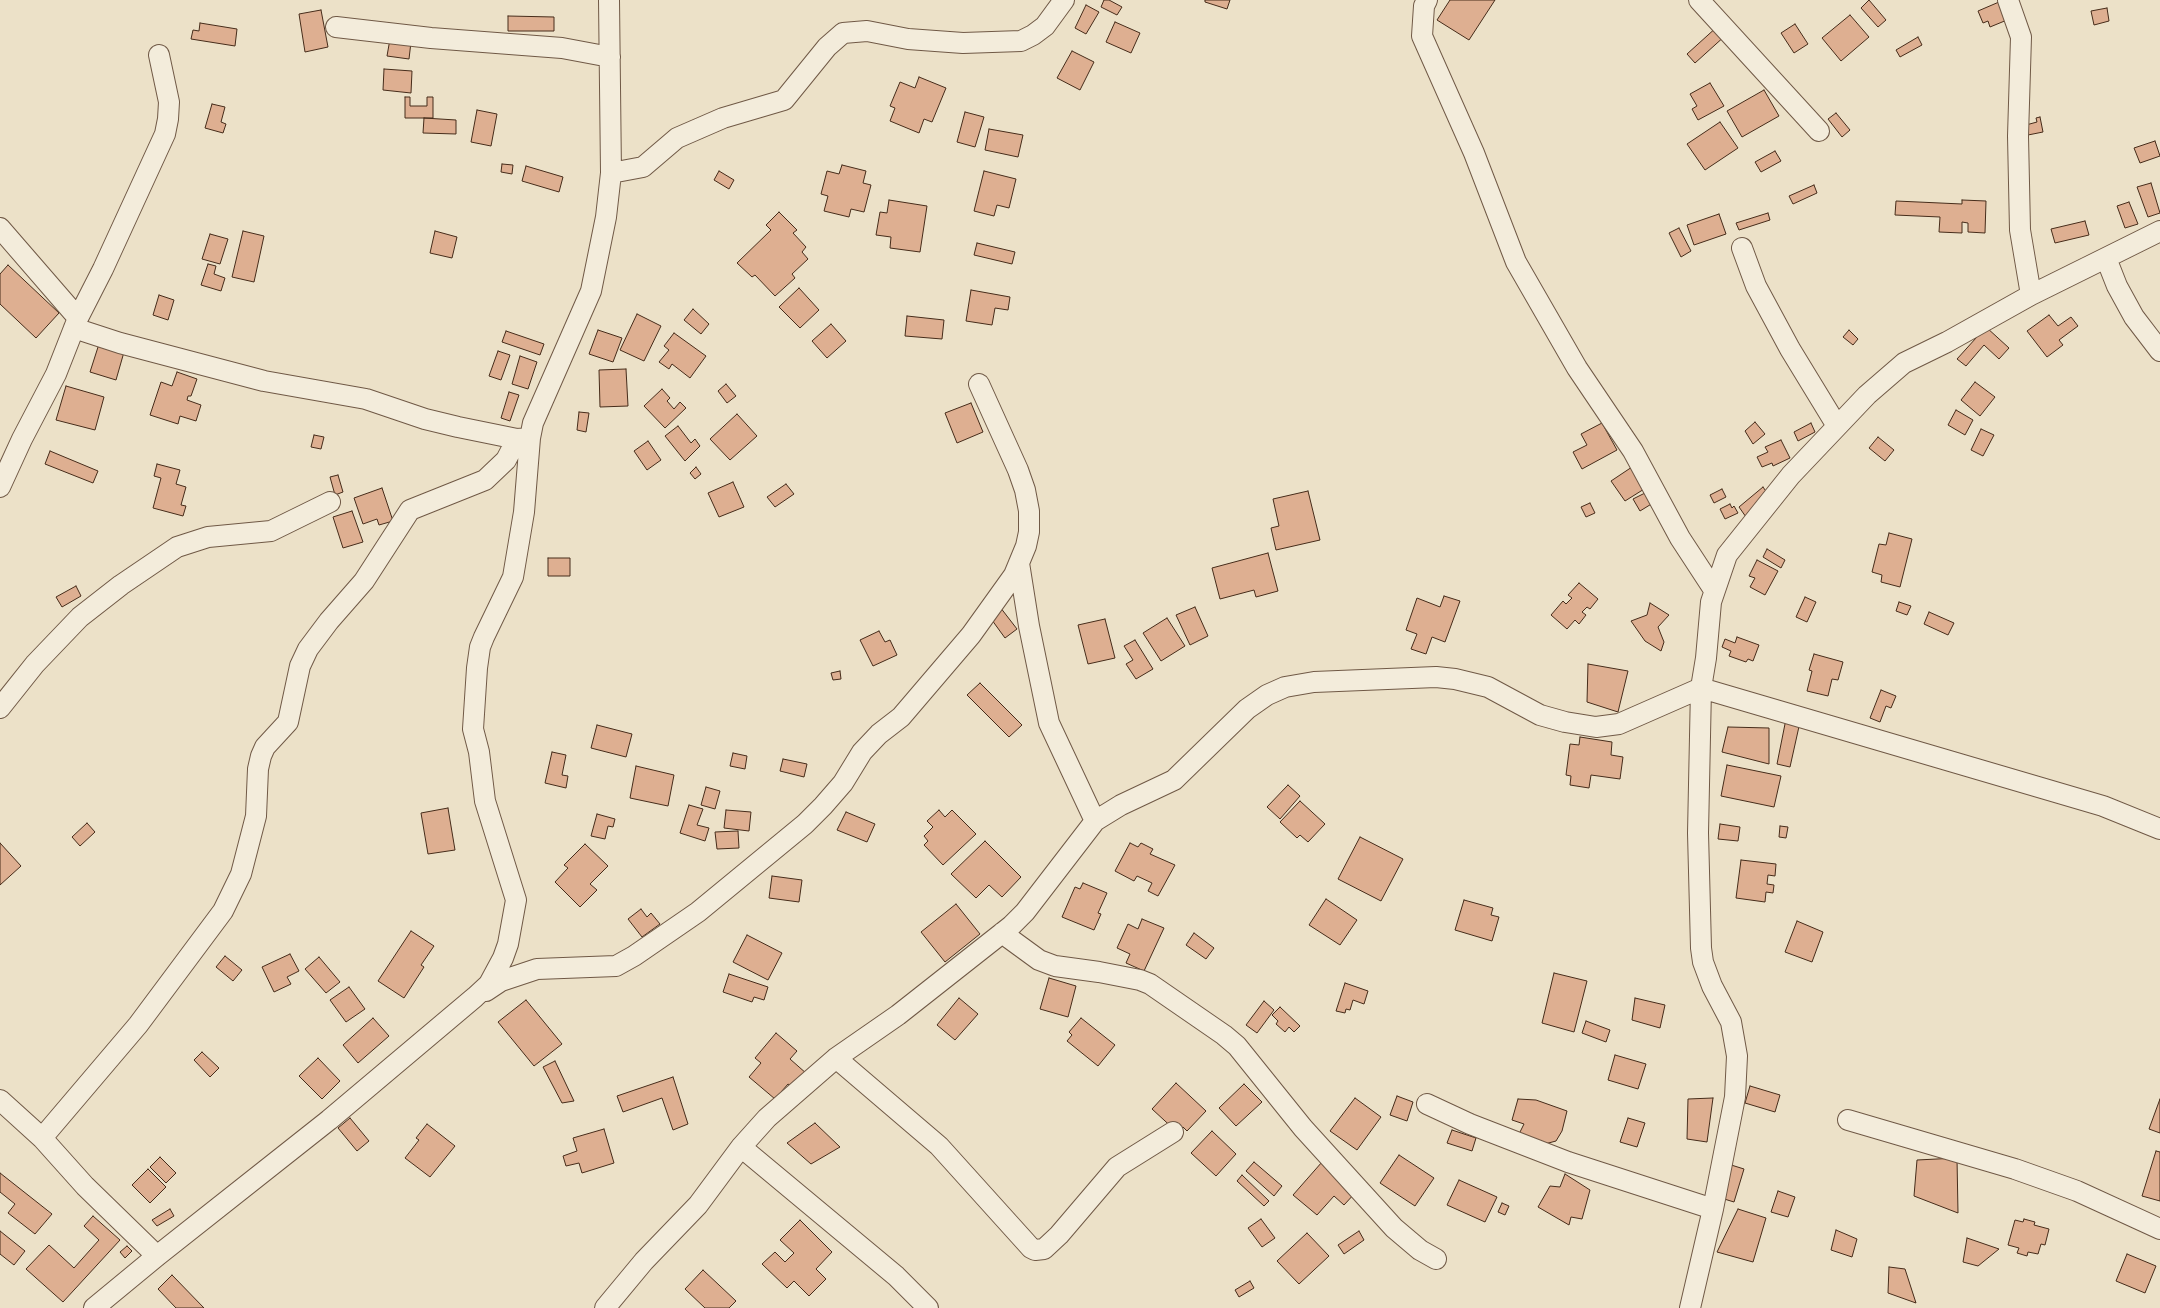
<!DOCTYPE html>
<html>
<head>
<meta charset="utf-8">
<style>
	body { margin:0 }
	canvas { display:block; background:#ece1c8 }
</style>
</head>
<body>
<canvas width="2160" height="1308"></canvas>
<script>
const context = document.querySelector('canvas').getContext('2d');
context.lineJoin = 'round';
function fillPath(path, color) {
  context.fillStyle = color;
  context.fill(path, 'evenodd');
}
function poly(rows) {
  const path = new Path2D();
  for (const r of rows) {
    path.moveTo(r[0], r[1]);
    for (let i = 2; i < r.length; i += 2) path.lineTo(r[i], r[i + 1]);
  }
  return path;
}
function stroke(path, color, width, dash) {
  context.strokeStyle = color;
  context.lineWidth = width;
  context.lineCap = dash ? 'butt' : 'round';
  context.setLineDash(dash || []);
  context.stroke(path);
}
const building = poly([
	[1104,0,1109,0,1122,7,1117,15,1101,7,1104,0],
	[1205,0,1230,0,1227,9,1205,2,1205,0],
	[1450,0,1495,0,1469,40,1437,20,1450,0],
	[1869,0,1886,20,1878,27,1861,8,1869,0],
	[1999,2,2007,20,1990,27,1988,21,1983,23,1978,11,1999,2],
	[1086,5,1099,12,1086,34,1075,28,1086,5],
	[2107,8,2109,21,2094,25,2091,11,2107,8],
	[321,10,328,47,305,52,299,14,321,10],
	[1850,15,1869,37,1841,61,1822,38,1850,15],
	[508,16,554,17,554,31,508,31,508,16],
	[1115,22,1140,33,1131,53,1106,42,1115,22],
	[200,23,237,29,235,46,191,39,193,30,199,31,200,23],
	[1795,24,1808,44,1794,53,1781,33,1795,24],
	[1718,26,1726,35,1695,63,1687,54,1718,26],
	[1918,37,1922,45,1900,57,1896,50,1918,37],
	[390,39,411,42,409,59,387,56,390,39],
	[1072,51,1094,62,1080,90,1057,78,1072,51],
	[384,69,412,71,411,93,383,90,384,69],
	[919,77,946,88,932,122,924,119,919,133,890,121,895,108,890,106,900,82,915,88,919,77],
	[1710,83,1724,106,1698,120,1692,109,1697,106,1690,94,1710,83],
	[1764,90,1779,116,1742,137,1727,111,1764,90],
	[405,97,410,97,410,106,427,106,427,97,433,97,433,118,405,118,405,97],
	[212,104,225,107,221,122,226,124,223,133,205,128,212,104],
	[477,110,497,114,491,146,471,142,477,110],
	[965,112,984,117,975,147,957,142,965,112],
	[1836,113,1850,130,1842,137,1828,119,1836,113],
	[2040,117,2043,132,2028,135,2026,125,2037,122,2036,118,2040,117],
	[424,118,456,120,456,134,423,133,424,118],
	[1720,122,1738,148,1705,170,1687,144,1720,122],
	[989,129,1023,135,1018,157,985,150,989,129],
	[2155,141,2160,156,2140,163,2134,148,2155,141],
	[1775,151,1781,161,1761,172,1755,162,1775,151],
	[502,164,513,165,512,174,501,172,502,164],
	[842,165,866,171,863,183,871,185,864,212,851,209,849,217,824,211,828,196,821,194,827,171,839,174,842,165],
	[526,166,563,177,559,192,522,181,526,166],
	[719,171,734,180,729,189,714,180,719,171],
	[984,171,1016,179,1009,208,997,205,994,216,974,211,984,171],
	[2151,183,2160,213,2148,217,2137,187,2151,183],
	[1814,185,1817,193,1793,204,1789,196,1814,185],
	[889,200,927,206,920,252,890,248,891,237,876,235,880,212,887,213,889,200],
	[1962,200,1986,201,1985,233,1968,232,1968,223,1962,222,1962,233,1939,232,1940,217,1895,215,1896,201,1962,204,1962,200],
	[2129,202,2138,224,2125,228,2117,206,2129,202],
	[779,212,797,230,793,233,806,247,802,252,808,259,792,274,795,278,775,296,755,275,752,277,737,263,771,230,766,225,779,212],
	[1768,213,1770,220,1739,230,1736,223,1768,213],
	[1719,214,1726,234,1694,245,1687,225,1719,214],
	[2085,221,2089,235,2055,243,2051,229,2085,221],
	[1679,228,1691,251,1681,257,1669,233,1679,228],
	[243,231,264,236,254,282,232,277,243,231],
	[435,231,457,237,452,258,430,253,435,231],
	[210,234,228,239,220,264,202,259,210,234],
	[977,243,1015,252,1012,264,974,255,977,243],
	[208,264,216,266,214,274,225,278,221,291,201,285,208,264],
	[8,265,59,313,36,338,0,304,0,274,8,265],
	[799,288,819,310,800,328,779,307,799,288],
	[971,290,1010,297,1008,310,995,308,992,325,966,321,971,290],
	[159,295,174,300,168,320,153,315,159,295],
	[693,309,709,324,701,334,684,320,693,309],
	[637,314,661,326,644,361,620,350,637,314],
	[2049,315,2058,326,2071,317,2078,326,2059,340,2063,345,2047,357,2027,331,2049,315],
	[907,316,944,320,942,339,905,336,907,316],
	[831,324,846,341,827,358,812,341,831,324],
	[1986,327,2009,348,1999,359,1984,345,1966,366,1957,359,1986,327],
	[598,330,622,338,613,362,589,354,598,330],
	[1849,330,1858,339,1853,345,1843,337,1849,330],
	[506,331,544,344,540,355,502,342,506,331],
	[674,333,706,356,690,378,672,364,669,369,659,362,669,350,664,346,674,333],
	[99,344,124,352,116,380,90,372,99,344],
	[498,351,510,355,501,380,489,376,498,351],
	[520,356,537,362,528,389,512,384,520,356],
	[626,369,628,406,600,407,599,370,626,369],
	[177,372,197,379,191,396,188,396,187,400,201,405,196,421,180,416,178,424,150,415,161,382,172,386,177,372],
	[1975,382,1995,397,1980,416,1961,400,1975,382],
	[726,384,736,396,727,403,718,391,726,384],
	[66,386,104,397,95,430,56,420,66,386],
	[662,389,670,398,667,401,674,409,680,402,686,408,665,428,644,406,662,389],
	[509,392,519,395,510,421,501,418,509,392],
	[971,403,983,432,957,443,945,413,971,403],
	[1956,410,1973,420,1965,435,1948,425,1956,410],
	[579,412,589,413,586,432,577,430,579,412],
	[737,414,757,436,730,460,710,439,737,414],
	[1755,422,1765,434,1753,444,1745,431,1755,422],
	[1602,423,1617,450,1582,469,1573,452,1587,445,1581,434,1602,423],
	[1811,423,1815,432,1798,441,1794,432,1811,423],
	[678,426,691,443,695,439,700,446,685,461,665,436,678,426],
	[1981,429,1994,435,1983,456,1971,450,1981,429],
	[314,435,324,437,321,449,311,447,314,435],
	[1878,437,1894,450,1885,461,1869,448,1878,437],
	[1781,440,1790,458,1773,466,1772,463,1762,467,1757,457,1768,452,1765,447,1781,440],
	[648,441,661,460,647,470,634,451,648,441],
	[50,451,98,471,93,483,45,464,50,451],
	[157,464,180,470,176,484,186,487,181,505,186,506,183,516,153,508,161,478,154,476,157,464],
	[1635,465,1649,486,1625,501,1611,481,1635,465],
	[696,467,701,474,695,479,690,473,696,467],
	[338,475,343,492,335,495,330,477,338,475],
	[733,482,744,507,719,517,708,493,733,482],
	[786,484,794,494,775,507,767,497,786,484],
	[1763,487,1770,497,1746,517,1739,507,1763,487],
	[382,488,393,521,379,525,377,519,363,524,354,498,382,488],
	[1722,489,1726,497,1714,503,1710,495,1722,489],
	[1308,491,1320,540,1276,550,1271,528,1279,526,1273,499,1308,491],
	[1647,492,1653,503,1640,511,1633,499,1647,492],
	[1590,503,1595,513,1586,517,1581,507,1590,503],
	[1730,504,1732,508,1734,506,1738,513,1725,519,1720,509,1730,504],
	[352,511,363,542,343,548,333,517,352,511],
	[1889,533,1912,539,1900,587,1881,582,1882,575,1872,572,1879,544,1886,545,1889,533],
	[1767,549,1785,560,1781,568,1763,557,1767,549],
	[1268,553,1278,591,1256,597,1254,590,1220,599,1212,568,1268,553],
	[548,558,570,558,570,576,548,576,548,558],
	[1757,560,1778,571,1765,595,1750,587,1755,578,1749,576,1757,560],
	[1579,583,1598,599,1590,609,1587,607,1582,612,1586,615,1579,624,1575,620,1567,629,1551,615,1563,601,1566,604,1572,598,1568,595,1579,583],
	[76,586,81,596,62,607,56,597,76,586],
	[1444,596,1460,601,1445,642,1432,637,1426,654,1411,649,1417,634,1406,630,1417,598,1440,607,1444,596],
	[1805,597,1816,602,1807,622,1796,617,1805,597],
	[1899,602,1911,606,1907,615,1896,611,1899,602],
	[1650,603,1669,615,1658,627,1664,642,1661,651,1645,641,1631,621,1647,615,1650,603],
	[1000,607,1017,629,1005,638,989,616,1000,607],
	[1195,607,1208,636,1190,645,1176,615,1195,607],
	[1929,612,1954,623,1948,635,1924,624,1929,612],
	[1167,618,1185,646,1161,661,1143,633,1167,618],
	[1105,619,1115,658,1088,664,1078,625,1105,619],
	[879,631,885,642,890,640,897,655,873,666,860,640,879,631],
	[1737,637,1759,645,1753,661,1748,659,1746,662,1729,656,1731,651,1722,647,1725,639,1735,643,1737,637],
	[1135,640,1153,669,1136,679,1126,664,1133,660,1124,646,1135,640],
	[1814,654,1843,662,1838,680,1832,679,1828,696,1807,691,1812,671,1809,670,1814,654],
	[1588,664,1628,671,1618,712,1587,702,1588,664],
	[840,671,841,679,833,680,831,673,840,671],
	[980,683,1022,725,1009,737,967,695,980,683],
	[1881,690,1896,696,1891,708,1886,706,1880,722,1870,718,1881,690],
	[1786,719,1800,722,1790,767,1777,764,1786,719],
	[597,725,632,734,626,757,591,748,597,725],
	[1728,727,1769,728,1769,764,1722,752,1728,727],
	[1580,737,1612,742,1611,755,1623,757,1620,779,1591,775,1589,788,1570,785,1571,776,1566,775,1570,744,1579,745,1580,737],
	[552,752,566,755,562,775,568,776,566,788,545,783,552,752],
	[733,753,747,756,745,769,730,766,733,753],
	[783,759,807,764,804,777,780,771,783,759],
	[1727,765,1781,776,1774,807,1721,796,1727,765],
	[636,766,674,775,668,806,630,798,636,766],
	[1288,785,1300,796,1280,819,1267,807,1288,785],
	[706,787,720,791,715,809,701,805,706,787],
	[1300,801,1325,824,1308,842,1300,835,1297,838,1280,822,1300,801],
	[689,805,703,809,697,825,709,828,705,841,680,833,689,805],
	[448,808,455,850,428,854,421,813,448,808],
	[726,810,751,812,749,831,724,828,726,810],
	[939,810,945,817,952,810,976,834,943,865,924,845,928,841,924,836,933,827,927,821,939,810],
	[846,812,875,824,867,842,837,830,846,812],
	[597,814,615,819,613,827,608,826,605,839,591,836,597,814],
	[87,823,95,832,80,846,72,837,87,823],
	[1720,824,1740,827,1738,841,1718,839,1720,824],
	[1780,826,1788,827,1786,838,1779,837,1780,826],
	[738,831,739,848,717,849,715,832,738,831],
	[1360,837,1403,859,1381,901,1338,879,1360,837],
	[985,841,1021,877,1002,897,989,885,976,898,951,874,985,841],
	[0,843,21,866,0,885,0,843],
	[1130,843,1138,847,1141,843,1153,849,1150,854,1175,865,1158,896,1148,891,1152,883,1137,876,1134,881,1115,871,1130,843],
	[585,844,608,866,590,884,597,890,580,907,555,882,568,868,564,865,585,844],
	[1741,860,1776,864,1775,876,1768,875,1767,884,1774,885,1773,893,1766,892,1765,902,1736,898,1741,860],
	[772,876,802,880,799,902,769,898,772,876],
	[1083,883,1107,893,1098,913,1101,914,1094,930,1062,917,1075,887,1080,889,1083,883],
	[1326,899,1357,920,1340,945,1309,925,1326,899],
	[1464,900,1493,908,1491,915,1499,917,1492,941,1455,930,1464,900],
	[956,904,980,934,945,962,921,932,956,904],
	[641,909,647,917,651,913,660,924,642,937,628,919,641,909],
	[1142,919,1164,928,1144,971,1126,963,1130,954,1117,948,1128,924,1138,929,1142,919],
	[1797,921,1823,932,1812,962,1785,952,1797,921],
	[411,931,434,946,421,965,424,967,404,998,378,981,411,931],
	[1194,933,1214,948,1206,959,1186,945,1194,933],
	[747,935,782,953,768,980,733,962,747,935],
	[290,954,299,971,287,977,291,984,274,992,262,967,290,954],
	[225,956,242,970,233,981,216,967,225,956],
	[319,957,340,982,326,993,305,969,319,957],
	[1554,973,1587,981,1574,1032,1542,1023,1554,973],
	[729,974,768,987,764,1000,754,997,752,1002,723,992,729,974],
	[1049,978,1076,986,1068,1017,1040,1009,1049,978],
	[1345,983,1368,991,1364,1004,1353,1000,1350,1010,1346,1009,1345,1013,1336,1011,1345,983],
	[349,987,365,1009,346,1022,330,1000,349,987],
	[959,998,978,1014,955,1040,937,1025,959,998],
	[1635,998,1665,1005,1660,1028,1632,1020,1635,998],
	[526,1000,562,1044,534,1066,498,1022,526,1000],
	[1264,1001,1274,1010,1257,1033,1246,1025,1264,1001],
	[1280,1007,1300,1026,1294,1032,1289,1027,1285,1032,1276,1024,1278,1021,1272,1015,1280,1007],
	[373,1018,389,1036,358,1063,343,1045,373,1018],
	[1081,1018,1115,1045,1098,1066,1067,1041,1072,1035,1069,1032,1081,1018],
	[1586,1021,1610,1030,1606,1042,1582,1033,1586,1021],
	[776,1033,797,1051,790,1059,807,1074,794,1088,788,1084,775,1099,749,1077,761,1063,755,1058,776,1033],
	[202,1052,219,1068,210,1077,194,1060,202,1052],
	[1615,1055,1646,1064,1638,1089,1608,1080,1615,1055],
	[318,1058,340,1081,322,1099,299,1076,318,1058],
	[555,1061,574,1101,562,1103,543,1067,555,1061],
	[673,1077,688,1124,673,1130,662,1098,623,1112,617,1096,673,1077],
	[1176,1083,1206,1111,1187,1131,1183,1127,1177,1132,1152,1109,1176,1083],
	[1244,1084,1262,1102,1236,1126,1219,1108,1244,1084],
	[1750,1086,1780,1095,1775,1112,1745,1103,1750,1086],
	[1397,1096,1413,1102,1407,1121,1390,1115,1397,1096],
	[1355,1098,1381,1117,1357,1150,1330,1131,1355,1098],
	[1713,1098,1707,1142,1687,1139,1688,1099,1713,1098],
	[1518,1099,1536,1100,1567,1111,1562,1131,1556,1141,1541,1145,1518,1136,1524,1124,1512,1120,1518,1099],
	[2160,1099,2160,1133,2149,1129,2160,1099],
	[350,1118,369,1141,357,1151,338,1128,350,1118],
	[1628,1118,1645,1123,1637,1147,1620,1142,1628,1118],
	[815,1123,840,1147,811,1164,787,1143,815,1123],
	[427,1124,455,1146,430,1177,405,1158,419,1140,416,1138,427,1124],
	[604,1129,614,1163,582,1173,579,1163,566,1166,563,1156,577,1151,573,1138,604,1129],
	[1452,1130,1476,1138,1472,1151,1447,1143,1452,1130],
	[1212,1131,1236,1154,1216,1176,1191,1153,1212,1131],
	[2156,1151,2160,1152,2160,1201,2142,1196,2156,1151],
	[1399,1155,1434,1178,1415,1206,1380,1183,1399,1155],
	[160,1157,176,1173,166,1183,150,1167,160,1157],
	[1957,1158,1958,1213,1914,1196,1917,1160,1957,1158],
	[1254,1162,1282,1186,1274,1196,1246,1171,1254,1162],
	[1322,1162,1356,1192,1344,1205,1334,1196,1317,1215,1293,1195,1322,1162],
	[1728,1164,1744,1169,1734,1202,1721,1198,1728,1164],
	[148,1169,166,1187,150,1203,132,1185,148,1169],
	[0,1173,52,1214,35,1234,8,1213,15,1204,0,1192,0,1173],
	[1565,1174,1590,1190,1582,1219,1571,1217,1569,1225,1538,1207,1550,1186,1560,1187,1565,1174],
	[1242,1175,1269,1201,1264,1206,1237,1181,1242,1175],
	[1459,1180,1497,1197,1485,1222,1447,1205,1459,1180],
	[1778,1191,1795,1197,1788,1217,1771,1212,1778,1191],
	[1502,1203,1509,1206,1505,1215,1498,1212,1502,1203],
	[170,1209,174,1216,157,1226,152,1220,170,1209],
	[1738,1209,1766,1218,1753,1262,1717,1252,1738,1209],
	[93,1216,120,1240,63,1302,26,1269,49,1245,74,1268,99,1240,84,1226,93,1216],
	[1261,1219,1275,1238,1262,1247,1248,1228,1261,1219],
	[2024,1219,2035,1222,2034,1225,2049,1229,2045,1245,2041,1244,2038,1254,2028,1252,2027,1256,2017,1253,2019,1248,2008,1245,2015,1220,2023,1222,2024,1219],
	[800,1220,832,1252,816,1269,826,1279,809,1296,794,1281,787,1288,762,1264,775,1252,785,1262,794,1253,780,1240,800,1220],
	[1836,1230,1857,1239,1852,1257,1831,1250,1836,1230],
	[0,1231,25,1251,14,1265,0,1254,0,1231],
	[1359,1231,1364,1240,1344,1254,1338,1245,1359,1231],
	[1307,1233,1329,1256,1299,1284,1277,1261,1307,1233],
	[1967,1238,1999,1249,1978,1266,1963,1262,1967,1238],
	[127,1246,132,1251,125,1258,120,1252,127,1246],
	[2127,1254,2156,1266,2145,1293,2116,1281,2127,1254],
	[1889,1267,1905,1269,1916,1303,1888,1293,1889,1267],
	[703,1270,736,1301,729,1308,705,1308,685,1289,703,1270],
	[172,1275,204,1308,176,1308,158,1289,172,1275],
	[1250,1281,1254,1288,1239,1297,1235,1290,1250,1281]
]);
fillPath(building, '#deaf91');
stroke(building, '#462c1a', 1);
const minor = poly([
	[1427,0,1424,6,1422,36,1474,153,1516,262,1577,368,1633,451,1680,538,1714,590],
	[1699,0,1819,131],
	[2008,0,2021,37,2018,136,2020,230,2031,295],
	[336,27,431,38,562,48,610,57],
	[611,173,643,167,677,138,723,118,784,100,827,47,843,33,867,31,908,39,963,43,1021,41,1033,35,1045,26,1064,0],
	[0,228,78,318],
	[1742,248,1756,286,1790,349,1837,426],
	[2106,258,2117,286,2134,317,2160,351],
	[74,328,120,343,264,381,366,399,425,419,458,427,517,439,530,438],
	[0,487,22,439,56,374,78,318,103,269,165,134,168,119,169,102,159,55],
	[1019,563,1029,626,1049,723,1095,821],
	[0,708,35,664,80,617,121,585,177,547,208,537,271,531,330,502],
	[1002,933,1039,960,1055,966,1099,972,1140,980,1150,984,1224,1035,1237,1046,1303,1128,1394,1228,1420,1250,1436,1259],
	[486,991,501,981,537,969,616,966,634,956,698,912,805,824,823,806,843,783,862,752,879,734,901,717,971,635,1014,575,1026,546,1029,532,1029,511,1025,490,1018,470,979,384],
	[836,1058,939,1146,1031,1248,1035,1250,1044,1249,1059,1235,1117,1167,1173,1132],
	[0,1100,42,1138,85,1186,157,1256],
	[1427,1104,1470,1124,1568,1162,1713,1209],
	[1848,1120,2015,1169,2077,1191,2160,1229],
	[42,1138,138,1025,223,911,241,874,256,816,258,769,261,756,265,747,288,722,300,666,308,649,329,621,364,581,410,510,485,480,506,460,517,439],
	[741,1147,896,1276,928,1308],
	[94,1308,157,1256,329,1120,475,997,489,984,503,958,508,944,516,900,485,801,479,752,473,729,477,668,480,647,484,637,513,577,524,512,530,438,533,423,591,291,606,217,611,173,609,0],
	[605,1308,644,1261,698,1205,741,1147,767,1118,836,1058,898,1015,1011,926,1025,912,1095,821,1121,805,1174,780,1247,709,1267,695,1285,687,1314,682,1436,677,1455,679,1488,687,1540,715,1565,722,1596,727,1619,724,1701,688,2103,806,2160,829],
	[1690,1308,1713,1209,1735,1097,1737,1056,1731,1022,1712,986,1703,962,1701,948,1698,833,1701,688,1706,658,1711,602,1727,555,1791,475,1867,395,1904,363,1947,342,2031,295,2160,231]
]);
stroke(minor, '#705946', 22);
stroke(minor, '#f3ecdb', 20);
</script>
</body>
</html>
